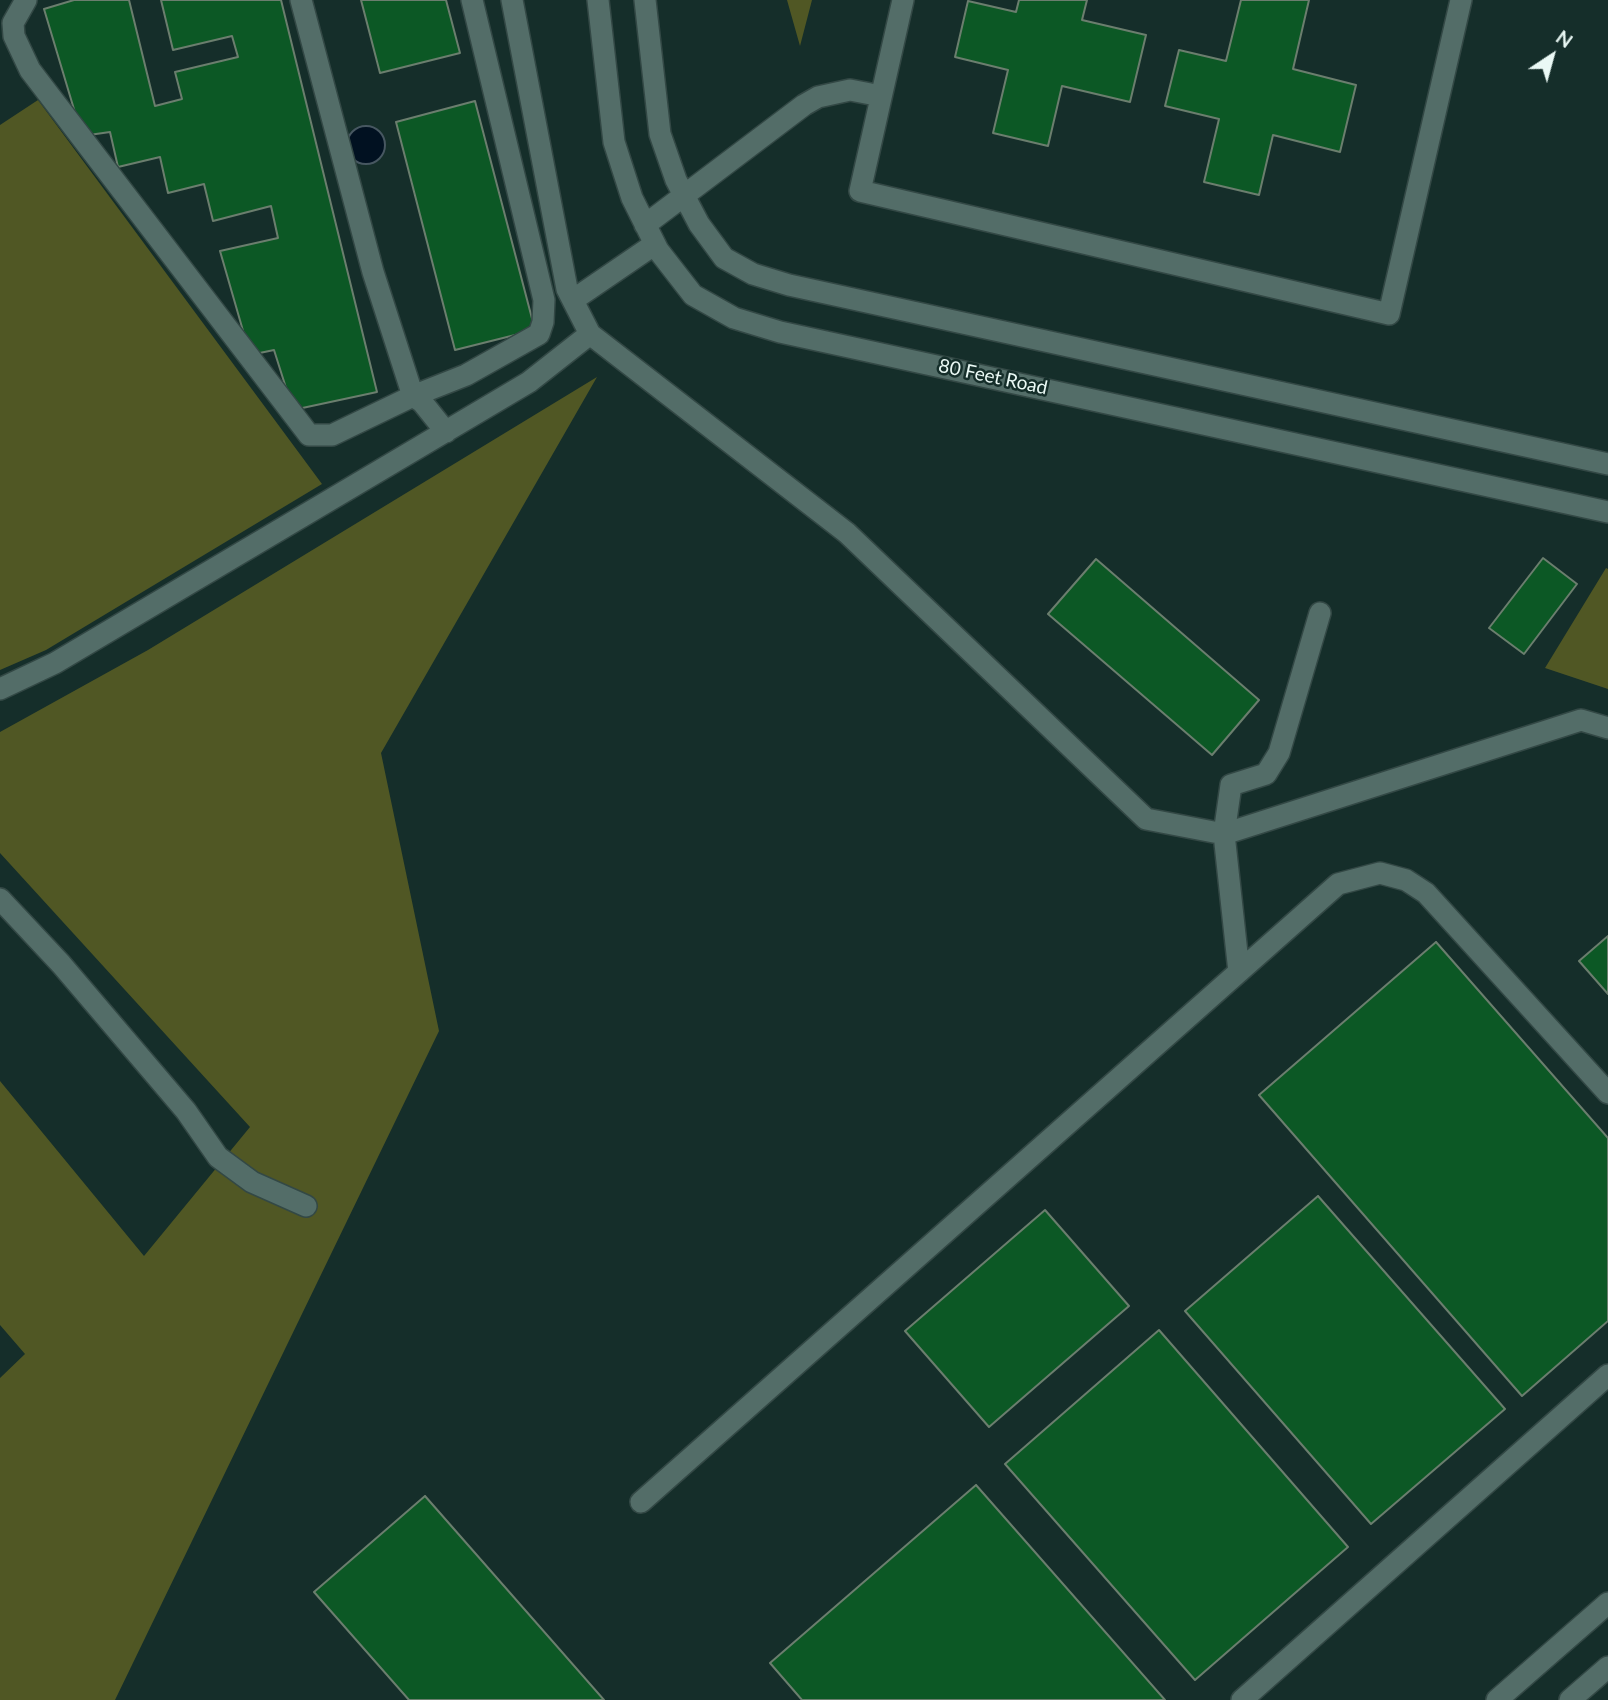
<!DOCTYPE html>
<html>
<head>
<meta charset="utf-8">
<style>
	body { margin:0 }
	#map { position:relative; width:1608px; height:1700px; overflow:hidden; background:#152e2a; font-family:Lato,sans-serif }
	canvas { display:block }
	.north { position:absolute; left:1517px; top:21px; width:70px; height:70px; -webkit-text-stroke:5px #152e2a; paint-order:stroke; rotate:36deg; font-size:19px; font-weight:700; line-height:28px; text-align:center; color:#eaf9f5 }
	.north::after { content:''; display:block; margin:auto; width:24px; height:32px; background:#eaf9f5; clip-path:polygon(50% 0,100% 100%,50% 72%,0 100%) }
</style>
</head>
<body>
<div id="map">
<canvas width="1608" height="1700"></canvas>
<div class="north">N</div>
</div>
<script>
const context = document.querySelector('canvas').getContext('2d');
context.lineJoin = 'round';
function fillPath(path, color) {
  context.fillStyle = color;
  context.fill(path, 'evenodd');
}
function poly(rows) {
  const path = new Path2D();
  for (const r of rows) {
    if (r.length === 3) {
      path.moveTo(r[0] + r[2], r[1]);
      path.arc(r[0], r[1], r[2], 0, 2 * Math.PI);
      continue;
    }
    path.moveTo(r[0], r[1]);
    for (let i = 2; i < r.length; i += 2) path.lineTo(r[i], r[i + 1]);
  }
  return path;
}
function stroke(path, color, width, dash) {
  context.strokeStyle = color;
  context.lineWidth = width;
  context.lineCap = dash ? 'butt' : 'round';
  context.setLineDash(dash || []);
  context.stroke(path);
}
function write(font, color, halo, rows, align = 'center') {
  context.font = font + ' Lato,sans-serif';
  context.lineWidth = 5;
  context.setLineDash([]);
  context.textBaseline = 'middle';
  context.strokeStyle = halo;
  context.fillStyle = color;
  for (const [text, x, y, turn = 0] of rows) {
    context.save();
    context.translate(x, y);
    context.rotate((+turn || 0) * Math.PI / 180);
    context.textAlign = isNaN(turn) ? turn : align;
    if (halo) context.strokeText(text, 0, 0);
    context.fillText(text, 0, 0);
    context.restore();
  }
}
fillPath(poly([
	[787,0,812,0,800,46],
	[38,100,322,484,46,650,0,670,0,125],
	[597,377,381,753,439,1031,115,1700,0,1700,0,1378,25,1354,0,1325,0,1081,144,1256,250,1127,0,853,0,732,148,650],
	[1606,568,1608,569,1608,689,1545,668]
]), '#505724');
const water = poly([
	[366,145,19]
]);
fillPath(water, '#011121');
stroke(water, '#475761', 2);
const building = poly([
	[74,0,129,0,155,106,182,99,175,72,238,57,232,36,173,50,161,0,281,0,377,392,293,410,274,350,250,355,220,251,278,238,271,206,213,221,204,184,168,193,160,157,118,167,110,132,82,136,44,9,74,0],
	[361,0,446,0,460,53,380,73,361,0],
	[1019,0,1087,0,1082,20,1146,35,1130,102,1062,86,1048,146,993,133,1008,70,955,57,968,1,1016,12,1019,0],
	[1241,0,1309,0,1293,69,1356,85,1340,152,1273,135,1259,195,1204,182,1219,119,1165,106,1179,50,1226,61,1241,0],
	[475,101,535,330,455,350,396,122,475,101],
	[1543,558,1577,584,1524,654,1489,628,1543,558],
	[1096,559,1259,700,1212,755,1048,614,1096,559],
	[1608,936,1608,994,1579,961,1608,936],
	[1436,942,1608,1138,1608,1321,1522,1396,1259,1095,1436,942],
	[1318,1196,1505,1409,1371,1524,1185,1311,1318,1196],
	[1045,1210,1129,1306,989,1427,905,1331,1045,1210],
	[1159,1330,1348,1547,1195,1680,1005,1464,1159,1330],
	[976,1485,1165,1700,802,1700,770,1663,976,1485],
	[425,1496,604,1700,409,1700,314,1592,425,1496]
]);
fillPath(building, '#0c5825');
stroke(building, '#6b7e6e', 2);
const minor = poly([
	[26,0,13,23,14,36,30,70,309,435,332,435,413,396,466,375,539,334,543,322,544,300,472,0],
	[301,0,373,272,413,396,422,402,446,432],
	[512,0,567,289,590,334,847,533,1146,819,1224,834,1581,720,1608,728],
	[598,0,614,142,632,198,658,250,693,295,734,318,780,332,1608,512],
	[645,0,660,134,676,180,699,224,724,258,753,274,789,285,1608,464],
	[903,0,860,191,1389,314,1461,0],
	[645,225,804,105,818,97,850,90,881,96],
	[573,300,655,244],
	[0,689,55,663,529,382,590,334],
	[0,899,61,964,186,1111,218,1157,252,1182,306,1206],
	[1239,972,1224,834,1231,785,1266,774,1279,753,1320,613],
	[641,1502,1338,884,1380,873,1406,880,1426,893,1608,1093],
	[1242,1700,1608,1375],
	[1497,1700,1608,1603],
	[1570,1700,1608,1667]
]);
stroke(minor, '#334845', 24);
stroke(minor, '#536d68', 21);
write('19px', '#eaf9f5', '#152e2a', [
	["80 Feet Road",993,377,12]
]);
</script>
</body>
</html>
